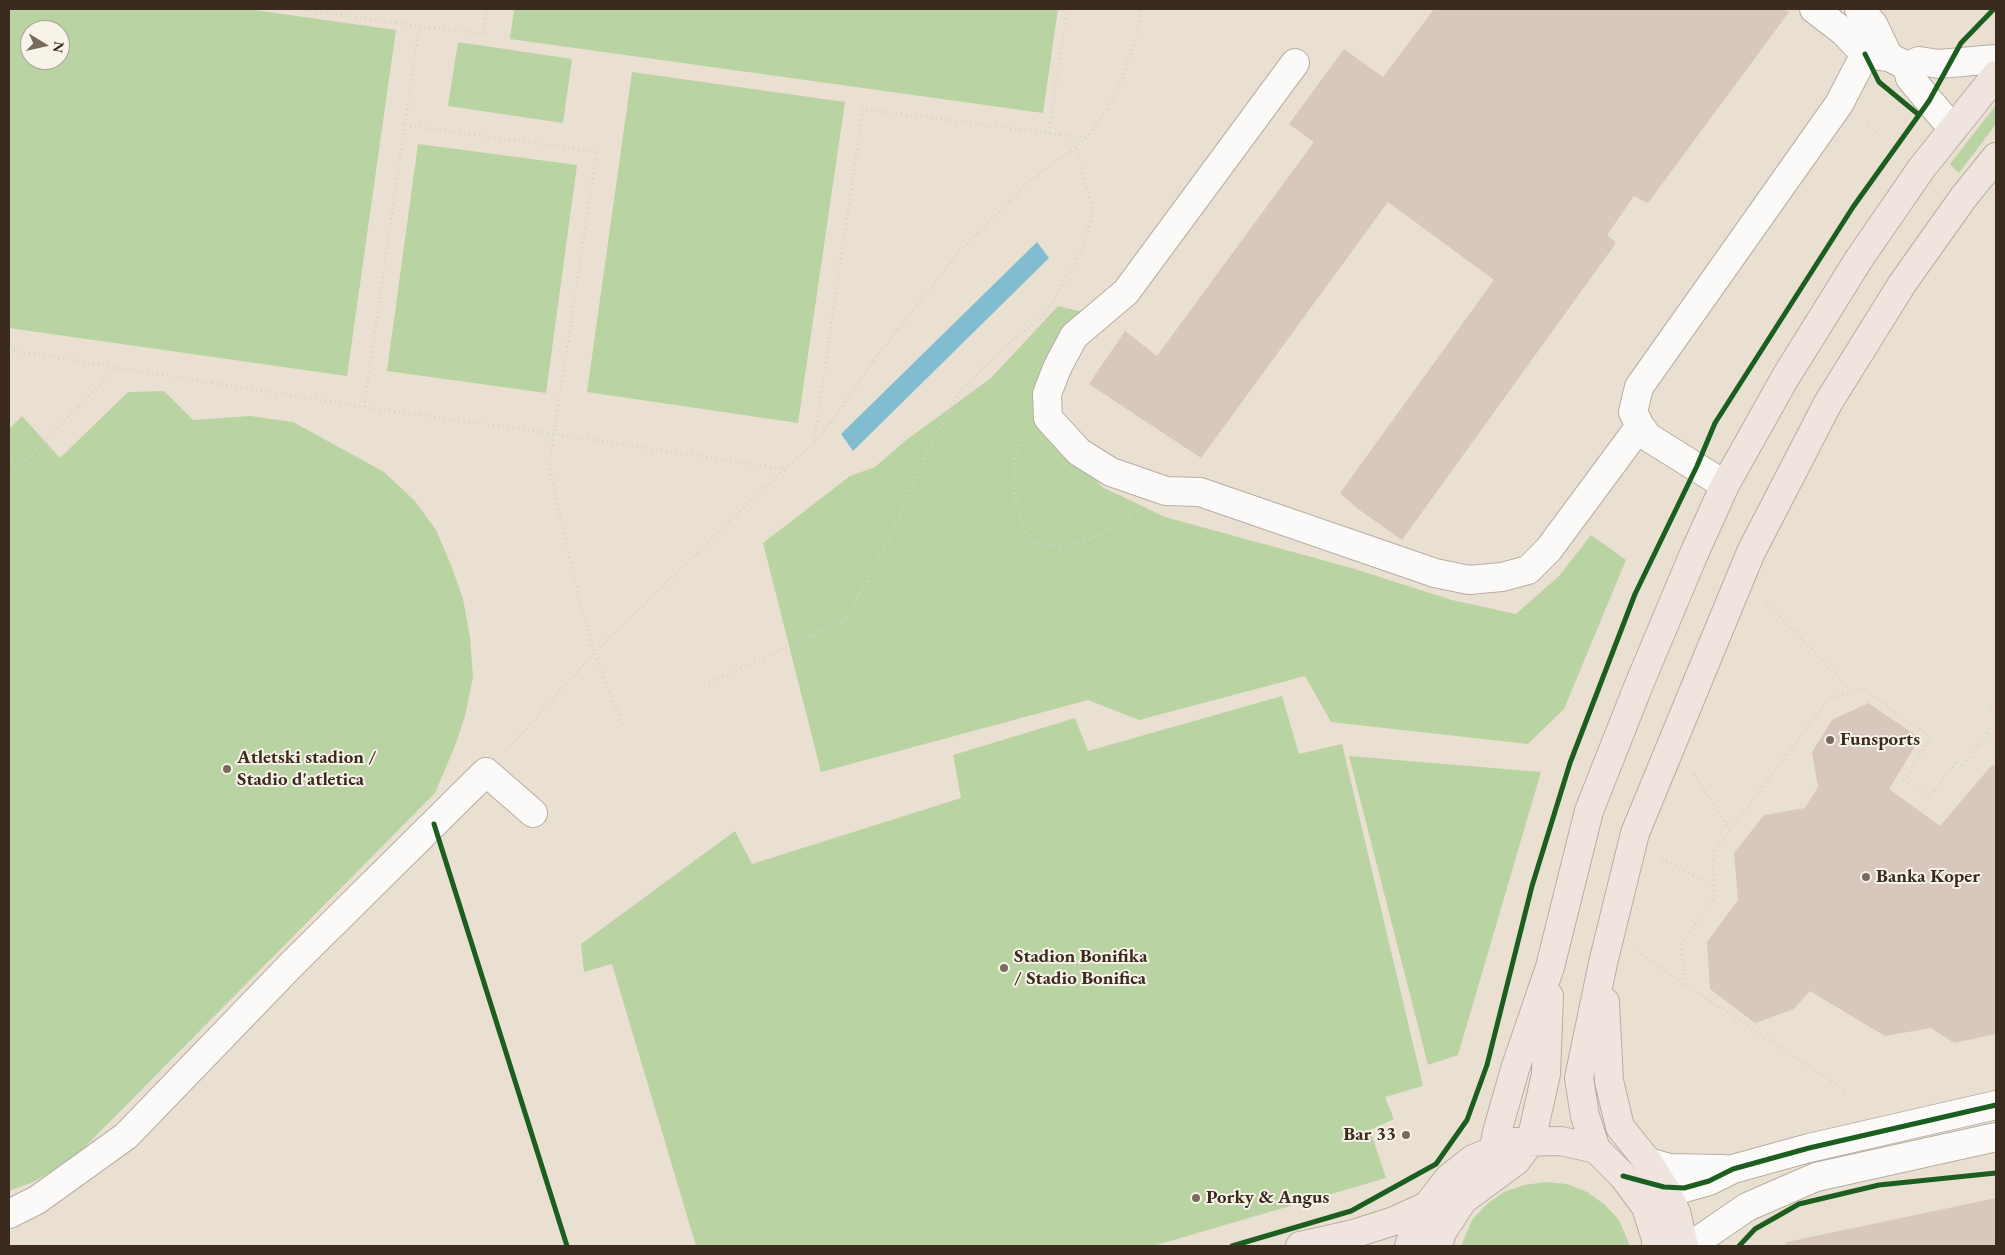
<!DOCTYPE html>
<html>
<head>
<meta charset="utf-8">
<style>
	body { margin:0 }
	#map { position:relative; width:2005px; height:1255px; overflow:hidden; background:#eae0d2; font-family:"EB Garamond",serif }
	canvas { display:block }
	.frame { position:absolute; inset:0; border:10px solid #3b2a1e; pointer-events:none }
	.north { position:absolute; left:20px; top:20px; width:50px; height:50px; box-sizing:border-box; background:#f7f3e8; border:1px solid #aca397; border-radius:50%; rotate:99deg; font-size:14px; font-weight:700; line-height:20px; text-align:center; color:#3b2a1e }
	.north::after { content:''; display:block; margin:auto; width:18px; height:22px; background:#786a5d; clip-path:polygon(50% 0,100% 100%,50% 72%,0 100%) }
</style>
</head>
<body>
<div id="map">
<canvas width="2005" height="1255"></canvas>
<div class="frame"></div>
<div class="north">N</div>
</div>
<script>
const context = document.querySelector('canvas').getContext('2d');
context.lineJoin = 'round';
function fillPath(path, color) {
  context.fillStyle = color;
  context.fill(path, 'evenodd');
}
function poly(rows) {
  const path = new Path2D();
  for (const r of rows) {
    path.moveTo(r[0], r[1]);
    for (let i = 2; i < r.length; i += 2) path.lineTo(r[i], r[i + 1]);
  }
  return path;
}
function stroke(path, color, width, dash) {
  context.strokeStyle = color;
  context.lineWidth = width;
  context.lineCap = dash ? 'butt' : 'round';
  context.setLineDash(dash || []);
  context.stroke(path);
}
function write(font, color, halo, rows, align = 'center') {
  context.font = font + ' "EB Garamond",serif';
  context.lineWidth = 4;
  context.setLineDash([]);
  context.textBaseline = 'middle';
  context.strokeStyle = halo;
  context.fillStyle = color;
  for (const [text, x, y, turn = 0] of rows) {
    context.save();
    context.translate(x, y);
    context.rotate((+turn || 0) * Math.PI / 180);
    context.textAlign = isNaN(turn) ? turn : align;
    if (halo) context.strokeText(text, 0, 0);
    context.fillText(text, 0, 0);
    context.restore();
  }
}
fillPath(poly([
	[9,9,247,9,396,30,347,376,9,328],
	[30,30,60,30,60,60,30,60],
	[514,9,1058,9,1043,113,510,39],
	[458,42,572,59,563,123,448,106],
	[632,72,845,102,798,423,587,392],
	[1996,105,1996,124,1959,173,1950,164],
	[418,144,577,165,546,393,387,371],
	[1058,306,1103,317,1070,359,1057,401,1063,441,1102,487,1165,517,1348,567,1452,600,1516,614,1559,576,1591,535,1626,560,1564,709,1528,744,1331,722,1305,676,1139,720,1088,700,821,772,763,543,850,476,875,467,905,441,991,378],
	[164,391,193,420,250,416,293,422,384,472,415,501,436,530,451,565,463,599,470,637,473,677,465,716,455,746,435,793,73,1159,33,1182,9,1191,9,429,22,416,60,458,128,392],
	[1282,696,1299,754,1342,744,1423,1086,1385,1097,1394,1119,1370,1130,1386,1178,1153,1246,696,1246,612,964,584,972,581,944,735,831,752,864,961,798,953,755,1075,718,1088,751],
	[1349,756,1541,772,1458,1055,1428,1065],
	[1546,1182,1567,1184,1587,1192,1604,1204,1619,1220,1630,1246,1461,1246,1472,1220,1487,1204,1504,1192,1524,1185]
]), '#bad3a3');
fillPath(poly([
	[1037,242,1049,258,853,451,841,434]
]), '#80bdd1');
fillPath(poly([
	[1434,9,1784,9,1789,12,1648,203,1634,196,1607,235,1616,243,1402,540,1358,509,1340,493,1494,280,1388,202,1201,458,1089,384,1125,331,1157,356,1314,142,1289,124,1344,49,1383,77],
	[1868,703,1920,738,1889,789,1940,826,1991,766,1996,765,1996,1034,1954,1043,1931,1028,1885,1036,1810,991,1794,1009,1755,1023,1710,989,1707,942,1738,900,1734,853,1764,815,1805,808,1818,787,1812,752,1832,720],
	[1996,1198,1996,1246,1784,1246,1787,1242]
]), '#d7c7bd');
const minor = poly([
	[1814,9,1844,32,1865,54,1889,57,1907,66,1919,61,1939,64,1996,59],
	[1859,9,1873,24,1889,57],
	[1295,63,1126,292,1074,336,1057,368,1047,394,1048,418,1079,452,1111,472,1166,491,1200,492,1435,573,1469,580,1502,577,1528,570,1549,549,1640,426],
	[1907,66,1910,78,1952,128],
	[1725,485,1648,437,1640,426,1633,412,1639,387,1839,104,1865,54],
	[1648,1162,1669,1168,1724,1169],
	[1643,1181,1664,1187,1684,1188,1709,1181,1733,1169,1809,1148,1996,1105],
	[9,1214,37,1200,126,1136,292,964,486,772,533,813],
	[1694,1246,1699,1240,1747,1207,1816,1177,1996,1137]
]);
const major = poly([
	[1605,1002,1609,1081,1620,1127,1648,1162,1664,1187,1676,1212,1684,1246],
	[1494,1149,1497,1132,1515,1069,1550,967,1589,811,1638,687,1693,556,1725,485,1785,378,1859,259,1921,169,1996,75],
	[1300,1246,1350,1235,1394,1221,1427,1206],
	[1409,1246,1415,1228,1427,1206,1449,1178,1473,1159,1514,1142,1561,1141,1596,1149],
	[1438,1246,1442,1232,1463,1200,1516,1161,1531,1141,1546,1074,1549,996],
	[1656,1246,1656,1239,1646,1207,1623,1176,1596,1149,1585,1116,1579,1078,1603,963,1635,833,1751,552,1828,403,1902,284,1963,198,1996,157]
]);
stroke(minor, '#b6aea4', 30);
stroke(major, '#b6aea4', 30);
stroke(poly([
	[301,9,419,26],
	[405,125,597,152,549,466,577,590,594,653,623,726],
	[1868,126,1878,134],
	[1049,133,1067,9],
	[9,350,364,407,555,434,785,469,814,443,826,429,879,353,962,248,1036,176,1087,138,1117,93,1137,34,1141,9],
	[364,407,419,26,483,34,487,9],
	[1024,435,1015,458,1014,492,1020,521,1033,543,1059,546,1089,539,1129,519,1131,511],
	[814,442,863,109,1086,138],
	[9,457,18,468,116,368],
	[1766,602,1852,691],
	[704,685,846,620,888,541,926,454,960,391,1005,347,1047,312,1084,246,1093,211,1076,146],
	[1990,710,1996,715],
	[506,751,594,653,784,469],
	[1694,774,1730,830],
	[1662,858,1713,886],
	[1637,951,1685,985],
	[1844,1090,1686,985,1681,944,1714,898,1713,853,1829,698,1863,689,1931,737,1904,780,1929,798,1956,763,1963,767,1996,720]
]), '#d5d2cd', 3, [1, 4]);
stroke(minor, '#fcfaf8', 28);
stroke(major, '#efe5de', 28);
stroke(poly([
	[1865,54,1879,82,1919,115],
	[434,824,567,1246],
	[1623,1176,1664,1187,1684,1188,1709,1181,1733,1169,1809,1148,1996,1105],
	[1232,1246,1351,1211,1436,1164,1467,1120,1487,1065,1532,886,1570,763,1635,594,1697,466,1715,423,1853,207,1929,101,1961,43,1994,9],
	[1739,1246,1755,1229,1799,1204,1879,1185,1996,1173]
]), '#1b5e20', 5);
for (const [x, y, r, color] of [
	[1830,740,5,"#786a5d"],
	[227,769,5,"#786a5d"],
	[1866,877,5,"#786a5d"],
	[1004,968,5,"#786a5d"],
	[1406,1135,5,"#786a5d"],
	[1196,1198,5,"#786a5d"]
]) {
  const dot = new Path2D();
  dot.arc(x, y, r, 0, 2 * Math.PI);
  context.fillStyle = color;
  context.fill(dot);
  stroke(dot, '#f7f3e8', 2);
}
write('bold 19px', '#3b2a1e', '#f7f3e8', [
	["Funsports",1840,740],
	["Atletski stadion /",237,758],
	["Stadio d'atletica",237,780],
	["Banka Koper",1876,877],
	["Stadion Bonifika",1014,957],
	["/ Stadio Bonifica",1014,979],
	["Bar 33",1396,1135,"right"],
	["Porky & Angus",1206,1198]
], 'left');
</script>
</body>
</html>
